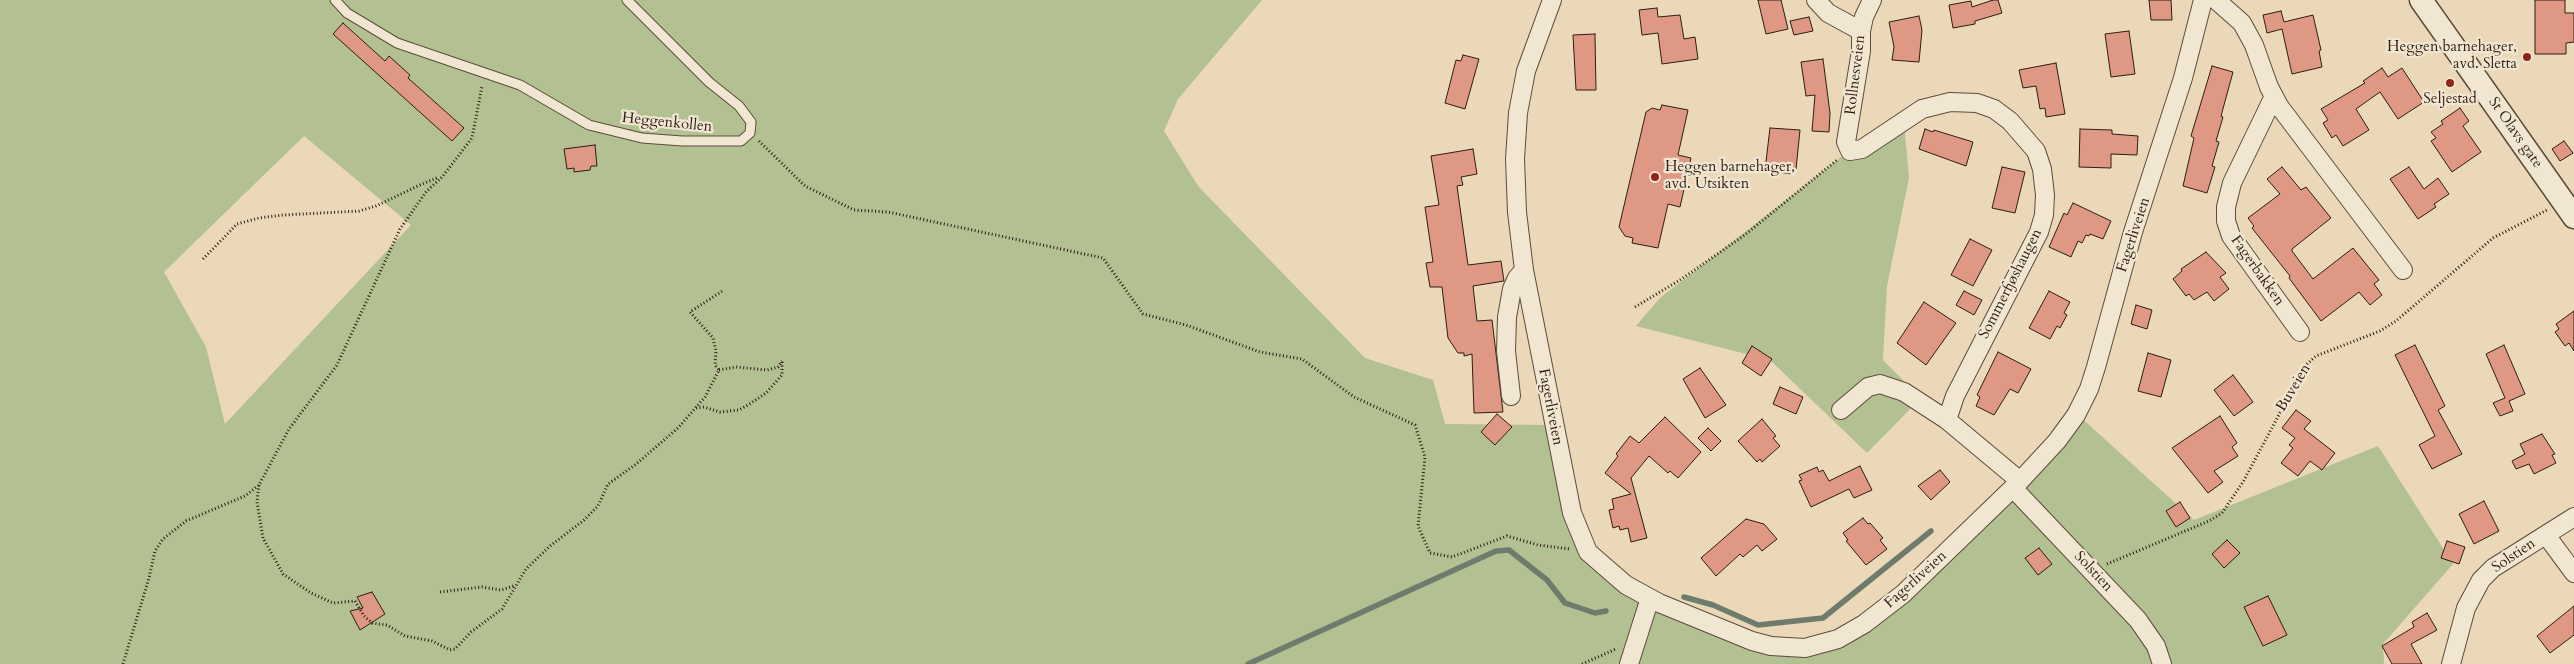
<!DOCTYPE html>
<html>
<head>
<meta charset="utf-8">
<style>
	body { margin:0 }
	canvas { display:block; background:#ead8b9 }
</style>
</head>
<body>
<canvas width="2574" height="664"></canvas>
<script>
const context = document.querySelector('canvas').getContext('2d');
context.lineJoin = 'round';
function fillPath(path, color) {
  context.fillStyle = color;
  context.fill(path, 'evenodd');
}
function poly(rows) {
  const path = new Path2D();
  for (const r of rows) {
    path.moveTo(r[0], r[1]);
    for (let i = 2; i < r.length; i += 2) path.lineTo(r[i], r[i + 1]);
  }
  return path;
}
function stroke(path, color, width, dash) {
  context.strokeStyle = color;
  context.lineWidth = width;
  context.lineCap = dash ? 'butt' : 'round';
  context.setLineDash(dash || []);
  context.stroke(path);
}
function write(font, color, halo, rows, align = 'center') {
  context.font = font + ' Cardo,serif';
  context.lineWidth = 4.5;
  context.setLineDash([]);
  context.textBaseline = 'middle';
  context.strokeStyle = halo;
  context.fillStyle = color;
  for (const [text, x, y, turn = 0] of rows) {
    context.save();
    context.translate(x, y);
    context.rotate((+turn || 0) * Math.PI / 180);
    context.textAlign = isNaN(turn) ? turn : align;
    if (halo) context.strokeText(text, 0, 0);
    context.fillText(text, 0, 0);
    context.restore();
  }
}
fillPath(poly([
	[0,0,1262,0,1178,99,1164,131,1198,186,1365,358,1433,380,1445,424,1553,425,1587,557,1727,633,1810,647,1848,632,1905,585,1906,573,1920,573,2077,414,2194,520,2378,446,2453,564,2383,644,2384,664,0,664],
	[304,136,411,225,225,424,206,347,164,272],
	[1904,124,1909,178,1887,286,1883,360,1921,398,1867,453,1770,360,1636,326,1660,298,1849,151]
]), '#b2c092');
stroke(poly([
	[1684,597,1713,605,1758,625,1823,618,1931,531],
	[1248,664,1496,551,1509,550,1547,580,1565,603,1595,613,1606,611]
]), '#6e7c6d', 5.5);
const building = poly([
	[1758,0,1781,0,1788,29,1766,34,1758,0],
	[1993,0,1998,0,2002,13,1975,21,1975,24,1953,28,1949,5,1971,1,1972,7,1993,0],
	[2149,0,2171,0,2172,20,2151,20,2149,0],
	[2535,0,2565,0,2565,13,2574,13,2574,42,2566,43,2566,54,2535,54,2535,0],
	[1657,8,1658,17,1680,15,1684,39,1695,37,1698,59,1662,64,1658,33,1642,35,1639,10,1657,8],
	[2281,11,2284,22,2313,15,2321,50,2319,51,2322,67,2292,74,2282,29,2267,33,2263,15,2281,11],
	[1919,16,1922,30,1919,62,1892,60,1894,47,1889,22,1919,16],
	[1809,17,1813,31,1794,35,1790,21,1809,17],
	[343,23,385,61,389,56,410,75,408,78,464,128,452,141,333,34,343,23],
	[2129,31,2135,74,2111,77,2105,34,2129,31],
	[1595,34,1596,90,1576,90,1573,35,1595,34],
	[1463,55,1479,59,1465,109,1445,103,1456,60,1461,61,1463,55],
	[1823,59,1830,113,1829,132,1812,131,1815,95,1806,96,1801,62,1823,59],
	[2056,63,2065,114,2046,117,2045,108,2040,109,2036,86,2023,88,2019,70,2056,63],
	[2212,66,2233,72,2221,116,2223,117,2216,141,2219,142,2212,166,2215,167,2207,193,2183,186,2194,138,2191,136,2212,66],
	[2382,68,2388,77,2402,68,2424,102,2398,119,2380,92,2356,109,2369,130,2343,146,2336,135,2332,138,2323,123,2328,120,2321,109,2365,83,2363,81,2382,68],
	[1662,105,1688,110,1678,155,1691,158,1680,207,1668,204,1658,248,1632,243,1633,238,1625,236,1619,227,1646,112,1652,108,1660,110,1662,105],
	[2460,108,2469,121,2463,126,2481,152,2452,172,2431,141,2436,138,2431,132,2443,124,2441,121,2460,108],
	[1770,128,1800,130,1796,169,1793,168,1792,174,1765,170,1770,128],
	[1925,129,1933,132,1934,130,1973,142,1966,166,1919,149,1925,129],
	[2080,129,2112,130,2112,134,2138,136,2137,155,2111,154,2111,168,2079,167,2080,129],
	[2564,141,2573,153,2560,161,2552,149,2564,141],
	[595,145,597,166,591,166,590,170,574,172,574,168,567,169,564,149,595,145],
	[1473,149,1477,174,1461,177,1463,185,1457,186,1468,265,1501,261,1504,281,1473,286,1477,321,1492,320,1503,412,1474,413,1472,354,1464,356,1464,353,1458,353,1448,338,1442,287,1430,287,1426,263,1433,262,1425,207,1439,205,1431,156,1473,149],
	[2002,167,2025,172,2015,213,1992,208,2002,167],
	[2282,167,2301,190,2306,187,2331,218,2292,249,2292,251,2313,279,2353,248,2379,280,2374,284,2382,295,2370,305,2359,292,2321,321,2289,278,2290,276,2252,228,2254,226,2248,218,2280,194,2267,179,2282,167],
	[2409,167,2424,189,2438,178,2449,194,2434,204,2436,207,2418,219,2390,179,2409,167],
	[2073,203,2111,221,2103,239,2090,234,2089,236,2086,235,2082,243,2078,241,2071,257,2049,247,2064,213,2067,215,2073,203],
	[1970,239,1992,250,1973,286,1951,275,1970,239],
	[2206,252,2226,273,2220,277,2229,289,2214,301,2207,292,2194,300,2189,294,2186,296,2173,279,2182,271,2181,269,2206,252],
	[1964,291,1982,300,1974,315,1956,305,1964,291],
	[2049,291,2070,302,2064,313,2067,315,2060,328,2057,326,2050,339,2029,328,2049,291],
	[1924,302,1956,323,1926,365,1897,343,1924,302],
	[2136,305,2152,310,2147,329,2131,324,2136,305],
	[2574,311,2574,351,2569,343,2565,346,2555,332,2559,329,2556,324,2574,311],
	[2415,345,2445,406,2438,410,2462,454,2432,469,2419,445,2435,436,2395,355,2415,345],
	[2504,345,2525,394,2509,401,2513,411,2500,416,2493,403,2505,398,2486,354,2504,345],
	[1752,346,1772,359,1761,376,1742,363,1752,346],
	[1998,352,2031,369,2018,393,2010,389,1994,415,1976,406,1980,397,1977,395,1998,352],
	[2148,353,2171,360,2161,397,2138,391,2148,353],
	[1700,368,1726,405,1705,418,1683,379,1700,368],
	[2233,375,2253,402,2234,416,2214,390,2233,375],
	[1780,387,1803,397,1796,414,1773,404,1780,387],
	[2296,410,2311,421,2304,429,2335,453,2322,470,2310,461,2298,476,2281,463,2293,448,2289,445,2295,438,2282,428,2296,410],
	[1497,414,1512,427,1495,445,1481,432,1497,414],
	[2220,416,2237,443,2232,447,2238,456,2214,471,2223,482,2208,493,2172,448,2220,416],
	[1665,417,1701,452,1678,478,1670,471,1668,473,1649,456,1631,478,1647,538,1631,542,1628,528,1620,530,1619,526,1613,528,1609,510,1614,509,1612,499,1631,494,1605,473,1618,456,1616,454,1630,436,1639,443,1665,417],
	[1762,419,1776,436,1773,438,1780,446,1762,462,1760,459,1757,462,1738,441,1762,419],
	[1708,428,1721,441,1711,451,1698,438,1708,428],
	[2542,434,2555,454,2552,455,2556,463,2534,474,2529,464,2516,469,2512,461,2525,454,2520,444,2542,434],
	[1860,466,1872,490,1854,498,1849,489,1811,507,1799,481,1802,480,1799,475,1817,467,1819,472,1823,470,1829,481,1860,466],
	[1940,470,1950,482,1931,500,1918,486,1940,470],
	[2484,501,2499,531,2474,544,2459,514,2484,501],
	[2180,502,2190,518,2176,527,2166,511,2180,502],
	[1863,518,1868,524,1870,523,1883,538,1880,540,1887,549,1866,565,1846,541,1848,540,1843,533,1863,518],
	[1746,519,1764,524,1777,539,1762,551,1757,545,1743,557,1740,554,1716,576,1701,558,1746,519],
	[2227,540,2240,553,2224,568,2212,554,2227,540],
	[2447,541,2465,547,2459,564,2441,558,2447,541],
	[2039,548,2052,564,2038,575,2025,558,2039,548],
	[372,592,385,614,360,630,350,611,363,608,357,597,372,592],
	[2268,596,2287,635,2263,646,2244,607,2268,596],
	[2574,606,2574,635,2550,653,2537,636,2574,606],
	[2427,613,2437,630,2411,644,2422,664,2392,664,2382,646,2414,627,2412,622,2427,613]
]);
fillPath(building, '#de9884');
stroke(building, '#2e1d13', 1);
const service = poly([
	[335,0,347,13,397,43,520,85,589,125,642,138,682,141,741,141,750,133,751,122,739,106,709,82,627,0]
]);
const minor = poly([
	[1552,0,1526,71,1518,113,1515,159,1517,212,1524,270,1572,513,1588,552,1626,585,1659,603,1752,641,1771,646,1805,648,1838,639,1864,624,1903,594,2020,481,2057,441,2076,415,2089,389,2096,367,2133,232,2183,78,2203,0],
	[1816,0,1828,13,1861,31],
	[1872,0,1864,17,1861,31,1861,51,1846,142,1850,151,1862,149,1922,109,1950,102,1977,103,1994,109,2010,121,2036,151,2042,169,2045,195,2044,215,2039,232,1955,396,1947,420,2020,481],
	[2216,0,2242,23,2254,45,2269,87,2279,106,2403,270],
	[2274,96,2232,183,2226,207,2226,221,2231,236,2300,332],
	[1511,396,1506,351,1507,317,1512,289,1517,278,1524,270],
	[1841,410,1868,387,1880,384,1904,392,1947,420],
	[2013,488,2138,620,2156,646,2162,664],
	[2546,535,2574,573],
	[1629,664,1650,598],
	[2451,664,2466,608,2481,580,2493,568,2574,517]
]);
const tertiary = poly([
	[2421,0,2574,217]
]);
stroke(service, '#5d4c3c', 11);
stroke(minor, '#5d4c3c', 20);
stroke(tertiary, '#5d4c3c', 25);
stroke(poly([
	[759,141,805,186,854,210,888,212,1103,258,1143,314,1186,325,1260,352,1302,359,1354,397,1415,425,1425,457,1418,526,1430,553,1452,557,1507,536,1538,545,1570,549],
	[203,259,237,224,259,218,283,215,359,211,376,206,422,184,439,177],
	[1635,307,1680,280,1746,234,1837,160],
	[719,370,736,367,767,370,778,367,782,361],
	[696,408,704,407,720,412,739,410,748,405,766,393,782,375,782,360],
	[259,485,257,502,263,538,283,574,311,593,333,603,355,601,364,616,372,623,387,625,405,636,432,641,450,650,455,649,471,632,502,609,526,569,550,546,584,520,598,506,608,484,635,465,678,428,705,397,719,370,715,365,716,351,713,338,690,312,724,290],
	[2107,564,2209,521,2222,513,2243,482,2305,366,2316,356,2380,331,2396,321,2493,238,2547,210],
	[440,592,482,587,501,590,514,586],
	[123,664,149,578,155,551,163,539,186,521,245,496,259,485,289,429,337,365,400,229,426,192,443,176,472,138,482,86],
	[1582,664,1616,649]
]), '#2e1d13', 3, [1, 2.5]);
stroke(service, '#f1e6d2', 9);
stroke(minor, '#f1e6d2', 18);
stroke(tertiary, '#f1e6d2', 22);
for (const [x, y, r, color] of [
	[2527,57,5,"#8f2418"],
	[2450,83,5,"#8f2418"],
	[1655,177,5,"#8f2418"]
]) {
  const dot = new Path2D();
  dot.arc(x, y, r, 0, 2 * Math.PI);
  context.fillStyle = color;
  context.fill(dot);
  stroke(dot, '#f1e6d2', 2);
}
write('15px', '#2e1d13', '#f1e6d2', [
	["Heggen barnehager,",2517,48],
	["avd. Sletta",2517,65],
	["Seljestad",2450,100,"center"],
	["Heggen barnehager,",1665,168,"left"],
	["avd. Utsikten",1665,185,"left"]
], 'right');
write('15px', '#2e1d13', '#f1e6d2', [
	["Rollnesveien",1856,75,-83],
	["Heggenkollen",667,123,6],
	["St Olavs gate",2515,133,55],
	["Fagerliveien",2134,235,-72],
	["Fagerbakken",2257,271,55],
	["Sommerfjøshaugen",2011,284,-63],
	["Buveien",2294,388,-59],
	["Fagerliveien",1550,407,79],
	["Solstien",2514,556,-34],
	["Solstien",2093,572,47],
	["Fagerliveien",1916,580,-42]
]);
</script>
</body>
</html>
